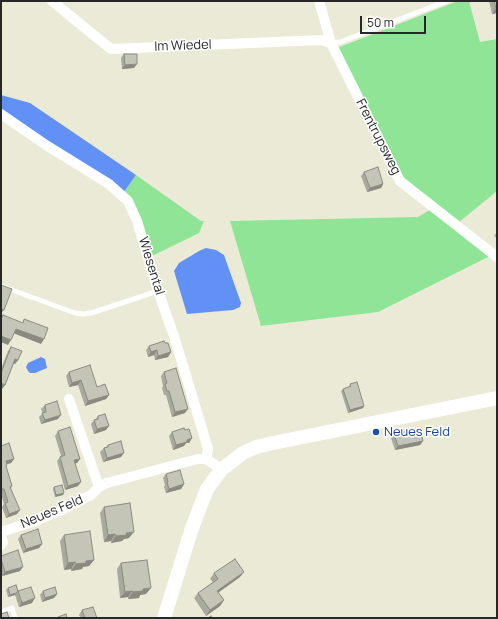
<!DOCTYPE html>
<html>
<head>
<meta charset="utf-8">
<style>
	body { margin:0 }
	#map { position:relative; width:498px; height:619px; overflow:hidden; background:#ebead7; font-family:Manrope,sans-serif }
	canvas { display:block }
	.frame { position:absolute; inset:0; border:2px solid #272727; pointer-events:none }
	.scale { position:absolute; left:360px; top:16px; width:66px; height:18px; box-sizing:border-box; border:2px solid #272727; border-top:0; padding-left:5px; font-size:12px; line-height:14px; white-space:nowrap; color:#272727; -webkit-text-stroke:3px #fff; paint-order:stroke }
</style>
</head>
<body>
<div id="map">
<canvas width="498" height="619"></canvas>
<div class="frame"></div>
<div class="scale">50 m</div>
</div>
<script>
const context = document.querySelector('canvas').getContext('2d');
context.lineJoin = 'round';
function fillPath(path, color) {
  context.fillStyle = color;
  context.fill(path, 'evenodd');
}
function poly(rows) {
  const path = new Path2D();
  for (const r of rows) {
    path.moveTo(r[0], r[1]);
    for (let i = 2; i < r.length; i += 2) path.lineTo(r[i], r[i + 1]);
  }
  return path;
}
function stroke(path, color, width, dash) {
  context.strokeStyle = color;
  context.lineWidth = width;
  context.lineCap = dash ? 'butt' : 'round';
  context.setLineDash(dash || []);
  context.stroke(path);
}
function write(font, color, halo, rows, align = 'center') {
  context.font = font + ' Manrope,sans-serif';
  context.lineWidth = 3;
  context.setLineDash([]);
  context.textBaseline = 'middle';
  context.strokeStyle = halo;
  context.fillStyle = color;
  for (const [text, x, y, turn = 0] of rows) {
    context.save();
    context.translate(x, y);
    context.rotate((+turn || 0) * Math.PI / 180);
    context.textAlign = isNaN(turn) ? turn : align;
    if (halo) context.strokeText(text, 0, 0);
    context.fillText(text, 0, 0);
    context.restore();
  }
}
fillPath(poly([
	[458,1,469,1,480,42,497,39,497,191,458,223,403,180,337,48],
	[136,175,201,221,204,221,199,233,152,256,124,192],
	[430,210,490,256,378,312,261,326,230,221,418,217]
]), '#8fe595');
fillPath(poly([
	[1,95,30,103,136,175,124,192,1,109],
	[206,248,216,250,224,255,241,303,240,307,233,310,187,314,174,271,179,263,199,251],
	[41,357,45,359,47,368,35,373,30,373,28,371,26,367,28,363]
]), '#6291f5');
stroke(poly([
	[331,43,340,42,447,1],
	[1,286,75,313,83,314,91,313,158,291],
	[1,612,12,608,15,618]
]), '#fff', 5);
stroke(poly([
	[52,1,111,49,321,40,331,43],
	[319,1,331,43,400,181,497,257],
	[1,114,46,145,109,184,128,201,137,221,158,291,174,336,200,422,208,449,206,459],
	[69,399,99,487],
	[1,532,38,520,64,509,91,495,99,487,107,483,198,459,206,459,214,464,221,470],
	[1,536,3,542,1,545]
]), '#fff', 10);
stroke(poly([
	[164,618,192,528,207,489,221,470,243,453,256,447,273,443,497,398]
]), '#fff', 14);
fillPath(poly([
	[489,1,497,1,497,13,492,14],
	[124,54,134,68,122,69,121,58],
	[364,172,383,184,381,188,367,192,361,176],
	[497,232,497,238,494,236],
	[165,343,171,352,168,357,155,360,154,355,148,357,146,350,149,346],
	[11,347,18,360,15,364,14,363,5,385,2,389,1,388,1,369,8,351],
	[69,372,97,387,109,395,106,399,85,406,78,385,69,387,66,376],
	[164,372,185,413,172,417,166,395,164,395,162,388,163,386,161,376],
	[350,384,364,406,363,408,348,413,341,391,343,389,349,387],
	[45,405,58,419,41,424,39,417,43,413,41,409],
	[98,416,106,430,94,434,91,424,94,420,96,419],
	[185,430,192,438,189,443,186,443,184,446,173,450,169,436,172,432],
	[58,431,80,459,77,463,75,463,78,486,65,490,57,461,60,457,61,456,55,436],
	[394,434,423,441,420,445,395,450,391,438],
	[108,445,121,457,103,462,100,452,104,448,106,447],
	[1,446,14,459,11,463,7,464,6,467,12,486,11,488,17,514,6,518,2,507,4,504,1,494],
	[166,474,184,484,181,489,166,493,164,487,165,485,163,478],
	[54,487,63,495,55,497,53,489],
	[104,507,129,538,124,539,122,541,111,543,111,541,104,542,100,513],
	[21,535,42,544,39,548,23,553,18,539],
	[64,535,94,560,89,566,83,567,82,569,71,571,71,569,64,570,60,541],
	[1,556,20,571,2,576,1,573],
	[121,563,146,594,140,595,139,598,128,599,128,597,120,598,117,569],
	[214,573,240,577,218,593,224,600,220,606,206,616,194,598,198,593,213,582,210,579],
	[8,588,18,591,32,603,19,607,15,595,8,597,6,590],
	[43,591,57,594,54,598,42,602,40,595],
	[82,610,97,618,81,618,79,615]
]), '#a9a99d');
fillPath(poly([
	[496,8,497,8,497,13,492,14],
	[137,64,134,68,122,69,125,65],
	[383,184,381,188,367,192,370,188],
	[1,309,4,310,1,313],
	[16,329,44,339,41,344,13,333],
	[1,336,11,340,8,345,1,342],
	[157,350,154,355,148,357,151,352],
	[171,352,168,357,155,360,158,356],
	[15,359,18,360,15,364,12,363],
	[81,380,78,385,69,387,72,383],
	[1,383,5,385,2,389,1,388],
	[109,395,106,399,85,406,88,401],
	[364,406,363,408,348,413,350,410],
	[188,409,185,413,172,417,175,412],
	[61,415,58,419,41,424,45,420],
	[109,426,106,430,94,434,97,429],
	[192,438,189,443,186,443,184,446,173,450,176,445,187,440],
	[423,441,420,445,395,450,398,446],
	[124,453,121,457,103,462,107,458],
	[14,459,11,463,3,465,6,461],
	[80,459,77,463,71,465,74,460],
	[81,482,78,486,65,490,68,486],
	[184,484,181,489,166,493,169,489],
	[64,493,63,495,55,497,56,495],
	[20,510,17,514,6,518,9,514],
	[134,532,129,538,124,539,122,541,111,543,116,536,126,533],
	[115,534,111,541,104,542,108,535],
	[42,544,39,548,23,553,26,549],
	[94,560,89,566,83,567,82,569,71,571,76,564,86,561],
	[75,562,71,569,64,570,68,563],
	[23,567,20,571,2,576,5,572],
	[244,572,240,577,213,596,217,591],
	[151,588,146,594,140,595,139,598,128,599,133,592,143,589],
	[132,591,128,597,120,598,125,592],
	[16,593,15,595,8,597,10,595],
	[57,594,54,598,42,602,45,598],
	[35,598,32,603,19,607,22,603],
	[224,600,220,606,206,616,210,610]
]), '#8a8a80');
const building = poly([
	[494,1,497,1,497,8,496,8,494,1],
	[124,54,137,54,137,64,125,65,124,54],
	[378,167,383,184,370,188,364,172,378,167],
	[1,285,12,289,4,310,1,309,1,285],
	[3,315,23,323,24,319,48,328,44,339,16,329,11,340,1,336,1,320,3,315],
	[164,341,165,343,168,343,171,352,158,356,157,350,151,352,149,346,164,341],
	[11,347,22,351,18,360,15,359,5,385,1,383,1,373,11,347],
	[90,365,97,387,105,384,109,395,88,401,81,380,72,383,69,372,90,365],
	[176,368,188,409,175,412,169,391,167,391,165,384,167,383,164,372,176,368],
	[357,382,364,406,350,410,343,389,351,386,350,384,357,382],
	[57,401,61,415,45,420,42,413,46,412,45,405,57,401],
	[105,414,109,426,97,429,94,420,98,419,98,416,105,414],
	[70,427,80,459,74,460,81,482,68,486,60,457,65,455,58,431,70,427],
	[184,428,185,430,189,429,192,438,187,440,187,442,176,445,172,432,184,428],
	[420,429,423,441,398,446,394,434,420,429],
	[121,441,124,453,107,458,104,448,108,447,108,445,121,441],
	[9,443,14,459,6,461,7,465,6,466,12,486,10,487,20,510,9,514,5,503,8,502,4,489,2,489,1,486,1,446,9,443],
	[180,470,184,484,169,489,167,482,168,482,166,474,180,470],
	[62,485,64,493,56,495,54,487,62,485],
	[130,503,134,532,126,533,127,535,116,536,115,534,108,535,104,507,130,503],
	[38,529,42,544,26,549,21,535,38,529],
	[90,531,94,560,86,561,86,563,76,564,75,562,68,563,64,535,90,531],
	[18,550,23,567,5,572,1,559,1,556,18,550],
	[235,559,244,572,217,591,224,600,210,610,198,593,218,579,214,573,235,559],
	[147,560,151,588,143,589,143,591,133,592,132,591,125,592,121,563,147,560],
	[16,585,18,591,16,593,10,595,8,588,16,585],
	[31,587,35,598,22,603,18,591,31,587],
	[55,587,57,594,45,598,43,591,55,587],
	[93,607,97,618,85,618,82,610,93,607],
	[7,612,9,618,1,618,1,614,7,612],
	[66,614,67,618,59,618,58,617,66,614],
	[211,616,212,618,208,618,211,616]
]);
fillPath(building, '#c5c5b7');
stroke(building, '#8a8a80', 1);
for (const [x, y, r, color] of [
	[376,432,4,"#1a4fb4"]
]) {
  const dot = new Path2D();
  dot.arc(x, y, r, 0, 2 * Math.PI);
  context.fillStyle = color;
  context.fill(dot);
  stroke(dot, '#fff', 1.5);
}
write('13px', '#272727', '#fff', [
	["Im Wiedel",183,46,-2],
	["Frentrupsweg",378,137,63],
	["Wiesental",151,266,73],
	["Neues Feld",52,512,-23]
]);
write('13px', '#164399', '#fff', [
	["Neues Feld",384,432]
], 'left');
</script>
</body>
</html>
